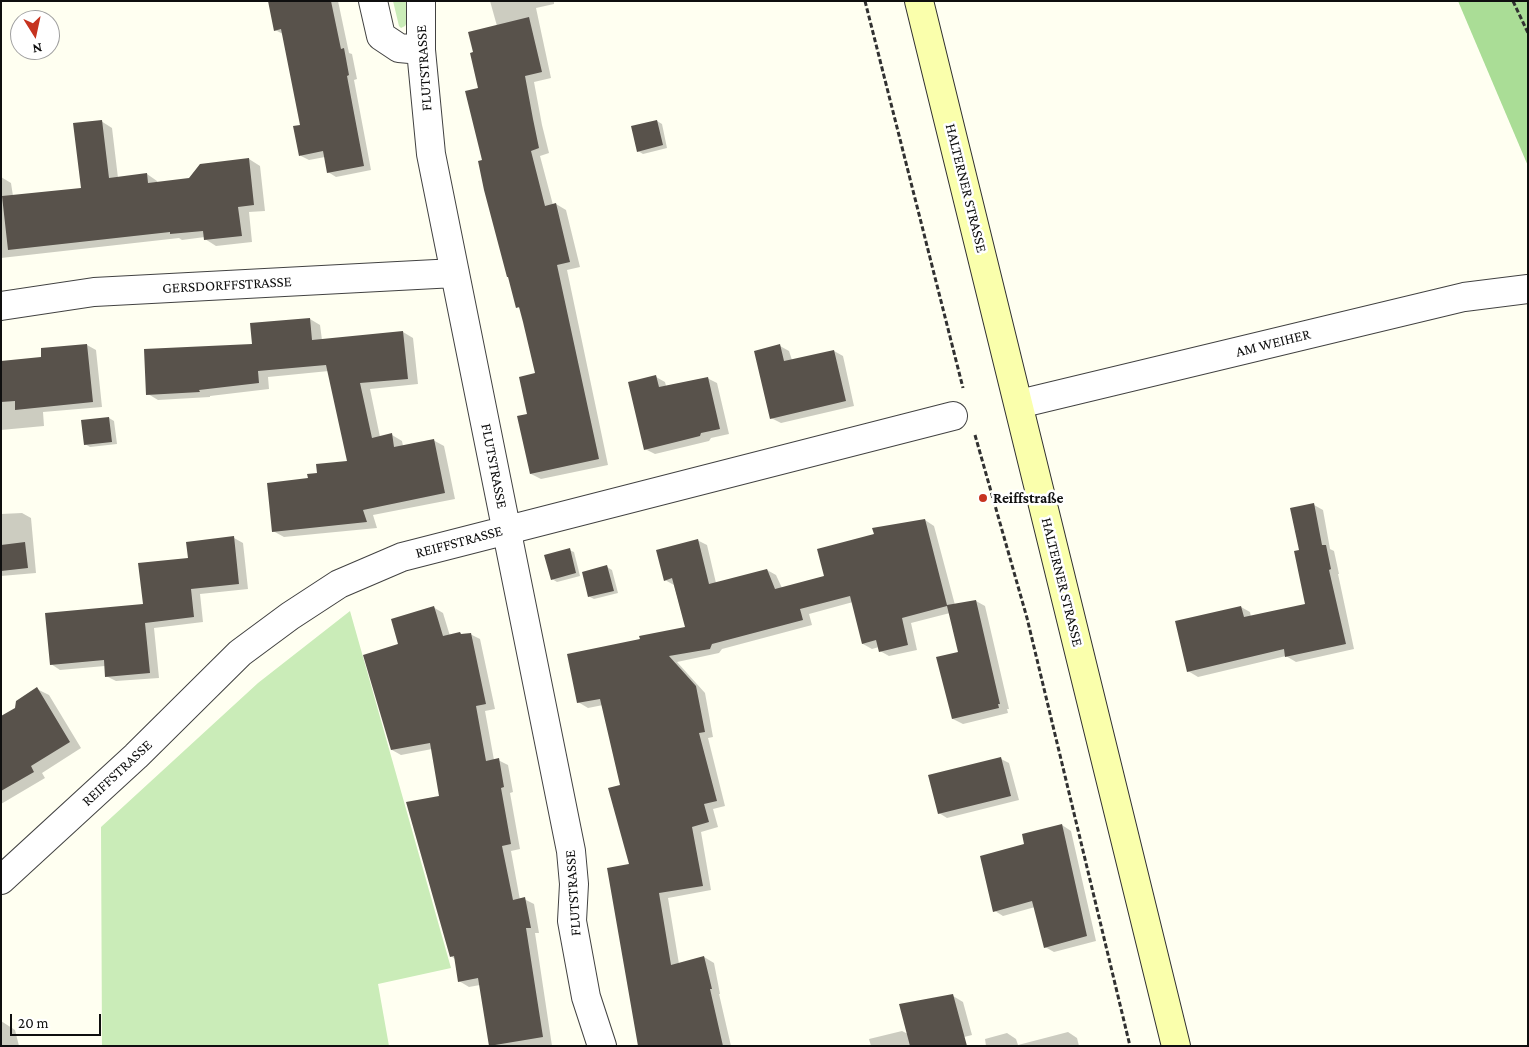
<!DOCTYPE html>
<html>
<head>
<meta charset="utf-8">
<style>
	body { margin:0 }
	#map { position:relative; width:1529px; height:1047px; overflow:hidden; background:#fffff1; font-family:"Crimson Pro",serif }
	canvas { display:block }
	.frame { position:absolute; inset:0; border:2px solid #0f0f0f; pointer-events:none }
	.north { position:absolute; left:10px; top:10px; width:50px; height:50px; box-sizing:border-box; background:#fff; border:1px solid #9f9f9f; border-radius:50%; rotate:170deg; font-size:14px; font-weight:700; line-height:20px; text-align:center; color:#0f0f0f }
	.north::after { content:''; display:block; margin:auto; width:18px; height:22px; background:#c6331f; clip-path:polygon(50% 0,100% 100%,50% 72%,0 100%) }
	.scale { position:absolute; left:10px; top:1014px; width:91px; height:22px; box-sizing:border-box; border:2px solid #0f0f0f; border-top:0; padding-left:6px; font-size:15px; line-height:18px; white-space:nowrap; color:#0f0f0f; -webkit-text-stroke:4px #fff; paint-order:stroke }
</style>
</head>
<body>
<div id="map">
<canvas width="1529" height="1047"></canvas>
<div class="frame"></div>
<div class="north">N</div>
<div class="scale">20 m</div>
</div>
<script>
const context = document.querySelector('canvas').getContext('2d');
context.lineJoin = 'round';
function fillPath(path, color) {
  context.fillStyle = color;
  context.fill(path, 'evenodd');
}
function poly(rows) {
  const path = new Path2D();
  for (const r of rows) {
    path.moveTo(r[0], r[1]);
    for (let i = 2; i < r.length; i += 2) path.lineTo(r[i], r[i + 1]);
  }
  return path;
}
function stroke(path, color, width, dash) {
  context.strokeStyle = color;
  context.lineWidth = width;
  context.lineCap = dash ? 'butt' : 'round';
  context.setLineDash(dash || []);
  context.stroke(path);
}
function write(font, color, halo, rows, align = 'center') {
  context.font = font + ' "Crimson Pro",serif';
  context.lineWidth = 5;
  context.setLineDash([]);
  context.textBaseline = 'middle';
  context.strokeStyle = halo;
  context.fillStyle = color;
  for (const [text, x, y, turn = 0] of rows) {
    context.save();
    context.translate(x, y);
    context.rotate((+turn || 0) * Math.PI / 180);
    context.textAlign = isNaN(turn) ? turn : align;
    if (halo) context.strokeText(text, 0, 0);
    context.fillText(text, 0, 0);
    context.restore();
  }
}
fillPath(poly([
	[393,1,406,1,406,24,405,26,401,28,399,26],
	[350,611,451,968,378,984,389,1046,102,1046,101,827,258,683]
]), '#caecb8');
fillPath(poly([
	[1458,1,1528,1,1528,166]
]), '#aadd96');
fillPath(poly([
	[269,1,338,1,349,53,352,54,357,79,354,80,371,170,336,177,328,172,325,157,309,160,301,156,301,126,283,34,275,30],
	[490,1,554,1,554,4,536,8,551,78,534,82,542,125,549,153,540,156,553,205,556,204,566,210,580,267,567,270,608,465,541,479,531,474,528,415,536,374,521,309,517,307,483,161,479,89,497,26],
	[101,121,112,128,118,178,147,174,157,181,158,184,190,180,249,159,260,166,265,211,249,212,252,242,216,246,205,239,205,237,182,240,179,238,1,258,1,177,11,183,13,196,83,189],
	[657,121,662,124,667,148,643,154,638,151],
	[310,319,320,325,322,340,403,332,413,338,418,384,370,389,380,437,392,435,402,441,403,446,433,440,444,446,455,499,373,515,377,528,284,537,273,531,319,474,348,462,329,371,268,377,269,389,210,396,210,397,158,400,148,394],
	[87,345,96,350,102,407,43,412,44,426,1,430,1,362,43,358,42,350],
	[780,346,789,351,792,360,834,351,843,356,854,406,781,423,771,418],
	[656,377,665,382,666,386,707,378,717,383,729,434,711,438,709,441,655,454,645,449],
	[109,418,114,421,117,444,90,447,85,444],
	[1314,505,1323,510,1330,549,1334,551,1339,574,1338,574,1354,649,1296,662,1286,656,1198,677,1188,671,1241,607,1250,612,1251,617,1306,605],
	[22,513,31,518,36,573,1,576,1,514],
	[925,520,934,526,955,605,976,601,985,606,1009,709,1007,709,1008,713,963,724,953,719,959,653,950,613,911,623,917,650,889,656,880,651,879,647,872,649,863,644,853,602,809,614,812,625,722,649,719,653,677,662,705,693,713,737,708,738,725,806,713,809,718,827,701,832,711,890,668,898,679,964,704,957,714,963,720,994,719,994,731,1046,661,1046,630,865,621,785,603,705,588,708,578,702,641,640,686,628,674,585,665,580,697,540,707,545,716,583,767,570,776,575,782,588,826,576],
	[234,538,243,543,248,589,200,594,203,622,154,628,159,678,116,681,106,676,105,666,60,670,51,664,144,605,189,559],
	[569,550,574,552,580,576,557,582,552,579],
	[607,567,612,570,618,593,594,599,590,597,583,573],
	[433,607,443,613,450,636,470,634,480,639,495,709,485,711,494,760,498,760,508,765,513,792,510,793,520,849,511,851,520,900,524,899,534,904,539,933,535,933,552,1046,490,1046,480,985,469,987,459,981,455,959,451,956,440,797,432,749,401,755,392,750,400,645],
	[37,689,49,695,81,748,42,773,45,778,1,804,1,717,16,709],
	[1001,759,1009,763,1019,800,947,818,939,813],
	[1062,825,1071,831,1096,941,1054,952,1045,947,1035,907,1003,916,995,911,1025,845],
	[953,996,963,1002,972,1035,928,1046,871,1046,869,1039,902,1031,908,1034],
	[1,1021,15,1030,19,1046,1,1046],
	[1068,1032,1077,1038,1079,1046,986,1046,985,1039,1007,1033,1016,1039,1018,1045]
]), '#0003');
fillPath(poly([
	[268,1,331,1,341,49,344,48,349,75,347,76,364,166,327,173,323,151,299,156,293,126,300,125,281,29,274,31],
	[529,17,542,72,525,76,533,119,539,148,531,151,545,206,556,203,570,262,557,265,599,459,530,474,517,416,527,414,519,377,535,373,523,322,519,307,516,308,508,277,507,277,484,190,478,161,482,160,465,91,478,88,470,53,473,52,468,32],
	[102,120,109,178,147,173,148,183,189,178,200,164,249,158,254,205,238,207,242,236,204,240,203,231,170,234,170,232,8,250,2,196,81,188,73,123],
	[657,120,663,145,637,152,631,126],
	[310,318,312,340,403,331,408,379,360,383,372,438,392,433,394,447,434,439,445,493,363,510,367,522,272,532,267,483,308,478,307,474,317,473,316,464,347,461,326,365,258,371,259,383,199,390,200,392,146,395,144,349,252,344,250,323],
	[87,344,93,402,15,410,15,401,1,402,1,361,41,357,41,348],
	[780,344,784,361,834,350,846,401,770,419,754,351],
	[656,375,659,387,708,377,720,429,701,433,700,436,644,450,628,382],
	[109,417,112,442,84,445,81,420],
	[1314,503,1322,545,1326,545,1331,569,1329,570,1346,644,1285,657,1284,649,1187,672,1175,621,1241,606,1244,617,1305,604,1294,551,1299,550,1290,508],
	[925,519,947,605,976,600,1000,704,998,704,999,708,952,719,936,657,958,652,947,606,902,618,908,645,879,652,876,640,862,644,850,596,800,609,803,620,712,644,710,649,669,656,696,686,705,732,699,733,717,801,704,804,709,822,692,827,703,886,659,893,671,965,704,956,712,989,710,989,723,1046,638,1046,607,868,629,864,608,788,620,785,600,699,577,703,567,654,640,639,639,636,685,627,672,578,664,581,656,550,698,539,709,584,767,569,775,589,824,576,817,549,874,534,872,528],
	[234,536,239,584,191,589,194,617,145,623,150,673,105,677,104,660,50,665,45,613,143,604,138,563,188,558,186,542],
	[25,542,28,568,1,571,1,545],
	[570,548,576,573,551,580,544,555],
	[607,565,614,591,588,597,582,572],
	[434,606,443,636,460,632,461,634,471,633,486,704,476,706,486,761,499,758,504,787,501,788,511,844,502,846,513,900,525,897,531,928,526,928,543,1037,489,1046,478,978,458,982,454,956,450,957,406,802,439,796,430,743,391,750,363,655,398,644,391,619],
	[37,687,70,742,31,766,34,772,1,791,1,716,15,708,16,701],
	[1001,757,1011,796,938,814,928,775],
	[1062,824,1087,936,1044,948,1032,901,993,912,980,856,1024,844,1022,834],
	[953,994,967,1046,910,1046,899,1004]
]), '#58524b');
const street = poly([
	[373,1,381,36,399,48,421,50],
	[421,1,421,50,431,154,571,851,574,884,572,921,586,997,602,1046],
	[1,306,94,292,455,273],
	[1019,404,1464,297,1528,289],
	[1,880,136,756,240,653,290,616,339,584,402,557,953,416]
]);
const secondary = poly([
	[919,1,1176,1046]
]);
stroke(street, '#424242', 30);
stroke(secondary, '#313131', 30);
stroke(poly([
	[865,1,963,388],
	[1513,1,1528,33],
	[975,435,1027,618,1130,1046]
]), '#313131', 3, [5, 2.5]);
stroke(street, '#fff', 28);
stroke(secondary, '#faffac', 28);
for (const [x, y, r, color] of [
	[983,498,5,"#c6331f"]
]) {
  const dot = new Path2D();
  dot.arc(x, y, r, 0, 2 * Math.PI);
  context.fillStyle = color;
  context.fill(dot);
  stroke(dot, '#fff', 2);
}
write('15px', '#0f0f0f', '#fff', [
	["FLUTSTRASSE",424,68,-94],
	["HALTERNER STRASSE",966,188,76],
	["GERSDORFFSTRASSE",227,285,-3],
	["AM WEIHER",1273,343,-14],
	["FLUTSTRASSE",494,466,79],
	["REIFFSTRASSE",459,542,-15],
	["HALTERNER STRASSE",1062,582,76],
	["REIFFSTRASSE",117,773,-43],
	["FLUTSTRASSE",573,893,-94]
]);
write('bold 15px', '#0f0f0f', '#fff', [
	["Reiffstraße",993,498]
], 'left');
</script>
</body>
</html>
